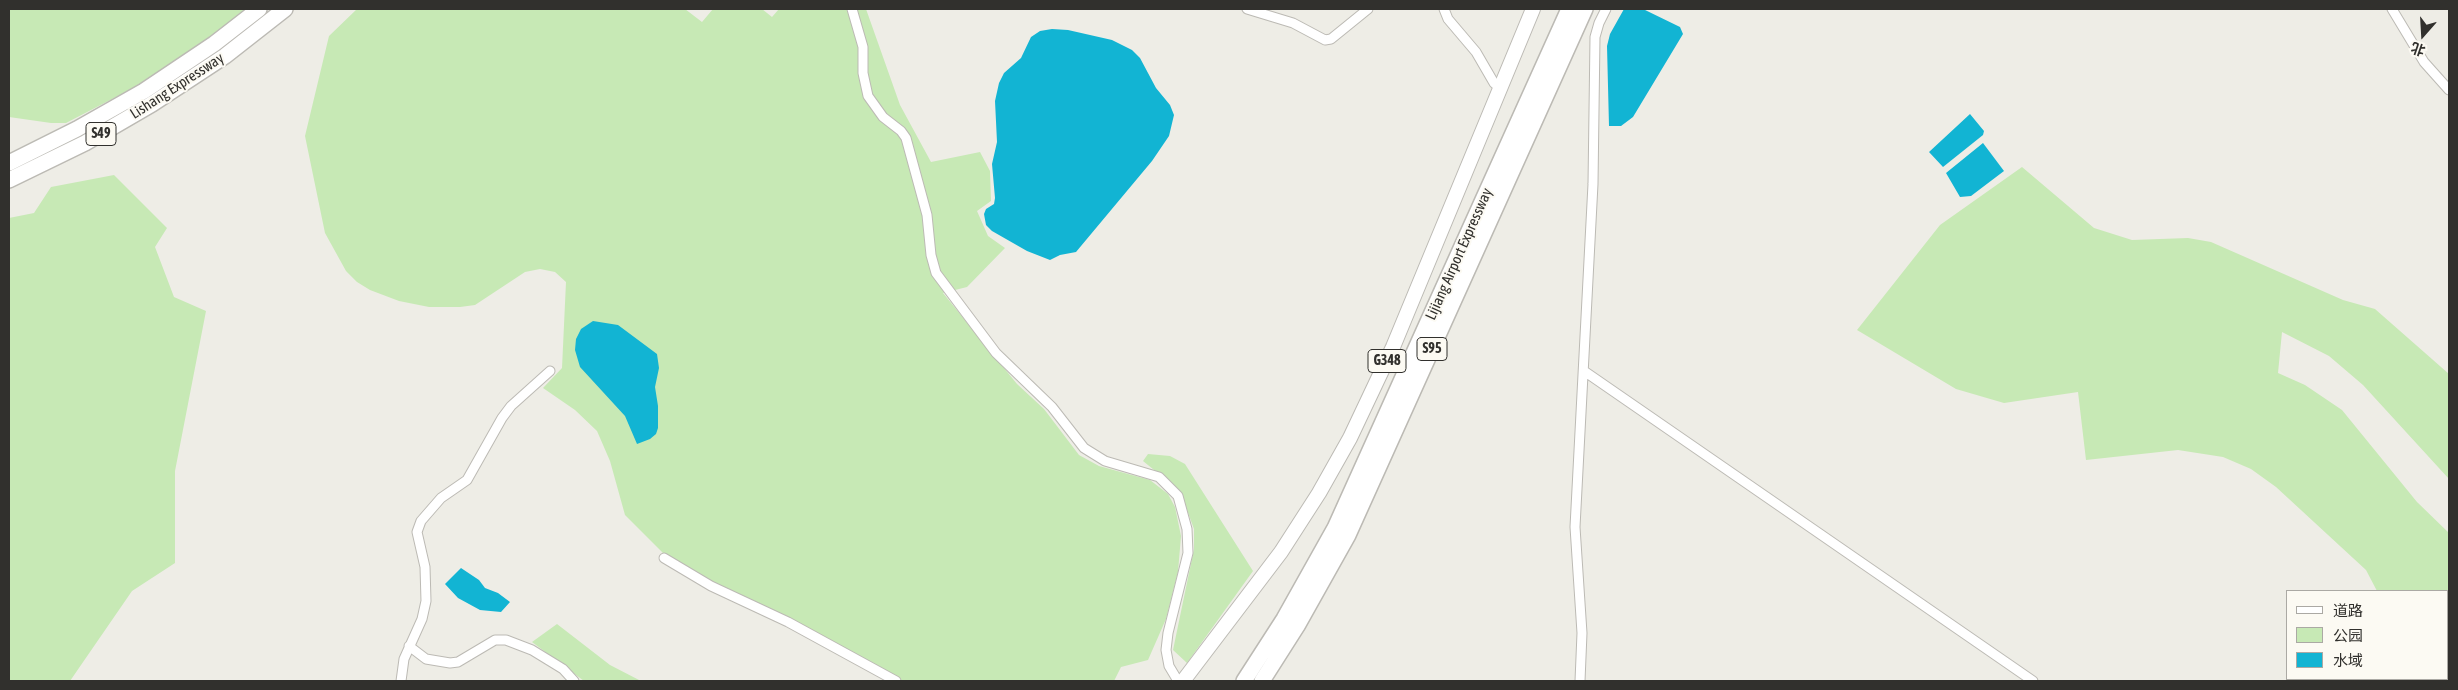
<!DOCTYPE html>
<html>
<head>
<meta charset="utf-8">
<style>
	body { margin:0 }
	#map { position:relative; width:2458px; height:690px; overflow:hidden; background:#eeede6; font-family:"Asap Condensed","Noto Sans SC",sans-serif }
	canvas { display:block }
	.frame { position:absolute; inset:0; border:10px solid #31302d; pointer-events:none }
	.legend { position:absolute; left:2286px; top:590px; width:162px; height:90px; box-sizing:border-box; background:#fcfaf3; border:1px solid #aba9a4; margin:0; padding:6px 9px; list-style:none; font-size:15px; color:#31302d }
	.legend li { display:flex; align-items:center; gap:10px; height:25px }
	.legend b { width:25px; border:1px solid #aba9a4 }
	.north { position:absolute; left:2398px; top:10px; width:50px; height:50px; -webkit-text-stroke:4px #fcfaf3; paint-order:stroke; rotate:199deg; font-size:14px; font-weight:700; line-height:20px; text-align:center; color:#31302d }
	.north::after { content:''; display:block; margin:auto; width:18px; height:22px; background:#31302d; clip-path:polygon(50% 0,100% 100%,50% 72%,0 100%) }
</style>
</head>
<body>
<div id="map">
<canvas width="2458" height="690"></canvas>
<div class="frame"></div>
<ul class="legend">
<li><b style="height:6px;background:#fff"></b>道路</li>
<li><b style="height:14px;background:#c7e9b5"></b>公园</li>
<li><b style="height:14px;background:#12b4d3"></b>水域</li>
</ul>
<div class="north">北</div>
</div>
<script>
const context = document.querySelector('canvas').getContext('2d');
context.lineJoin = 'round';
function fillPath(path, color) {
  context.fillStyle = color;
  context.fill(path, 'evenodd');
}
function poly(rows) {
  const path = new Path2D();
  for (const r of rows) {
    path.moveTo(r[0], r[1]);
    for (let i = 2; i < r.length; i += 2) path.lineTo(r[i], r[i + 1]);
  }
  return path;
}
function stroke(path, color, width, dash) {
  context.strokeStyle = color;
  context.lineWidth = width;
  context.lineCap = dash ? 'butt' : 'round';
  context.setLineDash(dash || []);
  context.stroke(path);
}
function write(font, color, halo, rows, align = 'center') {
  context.font = font + ' "Asap Condensed",sans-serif';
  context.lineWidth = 4;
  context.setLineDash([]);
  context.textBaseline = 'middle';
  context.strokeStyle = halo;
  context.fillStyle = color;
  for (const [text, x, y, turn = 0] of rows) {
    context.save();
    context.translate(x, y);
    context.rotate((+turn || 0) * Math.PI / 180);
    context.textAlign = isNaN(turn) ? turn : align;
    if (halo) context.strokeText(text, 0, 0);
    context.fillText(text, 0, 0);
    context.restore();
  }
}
fillPath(poly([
	[9,9,249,9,164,72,66,123,51,123,9,117],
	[357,9,685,9,702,22,713,9,762,9,772,17,779,9,866,9,900,105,931,162,980,152,990,171,991,201,977,211,988,236,1005,248,967,287,943,293,1017,384,1044,409,1079,455,1099,466,1150,480,1168,494,1175,507,1181,536,1178,572,1166,619,1148,660,1121,667,1114,681,901,681,789,619,713,583,665,555,625,515,610,461,597,431,575,410,543,388,562,368,566,282,555,272,540,269,525,272,475,305,460,307,429,307,399,301,370,290,357,282,346,271,325,233,305,136,329,36],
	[2022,167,2094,228,2132,240,2188,238,2211,242,2343,300,2375,309,2449,374,2449,479,2363,385,2329,356,2282,332,2278,373,2305,385,2342,410,2417,502,2449,533,2449,681,2425,681,2423,679,2447,679,2447,591,2377,591,2366,570,2276,487,2251,469,2223,457,2178,450,2086,460,2078,392,2004,403,1956,389,1857,330,1940,225],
	[114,175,167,228,155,247,174,297,206,311,175,471,175,563,132,591,70,681,9,681,9,218,34,213,51,187],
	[1148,454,1170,456,1185,464,1253,571,1187,663,1173,650,1194,549,1194,529,1180,491,1143,461],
	[557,624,610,665,641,681,584,681,532,642]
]), '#c7e9b5');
fillPath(poly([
	[1624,9,1643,9,1680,27,1683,34,1633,117,1621,126,1609,126,1607,46,1610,34],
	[1052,29,1068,30,1112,40,1132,50,1140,58,1156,88,1170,105,1174,115,1169,136,1152,161,1076,252,1060,255,1050,260,1027,251,992,231,986,225,984,214,986,209,994,204,995,198,992,164,997,142,995,101,999,83,1004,73,1021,58,1031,37,1040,31],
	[1970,114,1984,131,1983,135,1943,167,1929,152],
	[1983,143,2004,171,1971,196,1960,197,1946,173],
	[593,321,618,325,657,354,659,368,655,387,658,406,658,428,656,434,650,439,637,444,625,416,580,367,575,350,576,339,581,329],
	[461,568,479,580,485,588,498,593,510,602,501,612,480,610,458,598,445,584]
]), '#12b4d3');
const minor = poly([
	[852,9,863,47,863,73,868,96,883,117,901,131,906,138,927,215,931,255,936,273,996,353,1052,407,1084,448,1105,461,1159,477,1178,496,1187,529,1188,553,1168,633,1166,650,1169,666,1178,681],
	[1247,9,1293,23,1325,40,1331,39,1368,9],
	[1444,9,1448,19,1476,52,1494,83,1500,88],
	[2392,9,2424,62,2449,90],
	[1584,371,2033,681],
	[664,558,711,586,788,622,896,681],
	[409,646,426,659,450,663,458,662,495,640,506,640,532,650,563,669,574,681],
	[401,681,404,659,422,619,426,601,425,567,417,532,421,521,441,498,467,480,502,418,511,406,550,371],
	[1580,681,1582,633,1575,527,1593,184,1595,37,1599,23,1606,9]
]);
const trunk = poly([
	[1183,681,1281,552,1319,493,1350,438,1393,347,1533,9]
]);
const motorway = poly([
	[9,163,77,129,144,91,214,44,259,9],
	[9,180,85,143,152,104,225,56,285,9],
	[1244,681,1284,619,1335,528,1569,9],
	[1262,681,1297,626,1348,535,1585,9]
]);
stroke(minor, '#bcbab4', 11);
stroke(trunk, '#bcbab4', 16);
stroke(motorway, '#bcbab4', 18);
stroke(minor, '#fff', 9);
stroke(trunk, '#fff', 14);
stroke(motorway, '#fff', 15);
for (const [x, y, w] of [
	[101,134,30],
	[1432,349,30],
	[1387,361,38]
]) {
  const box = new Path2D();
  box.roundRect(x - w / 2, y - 11.5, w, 23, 4);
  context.fillStyle = '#fcfaf3';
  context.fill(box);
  stroke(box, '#31302d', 1);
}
write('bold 14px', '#31302d', null, [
	["S49",101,134],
	["S95",1432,349],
	["G348",1387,361]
]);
write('15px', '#31302d', '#fcfaf3', [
	["Lishang Expressway",177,86,-33],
	["Lijiang Airport Expressway",1459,254,-66]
]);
</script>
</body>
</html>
